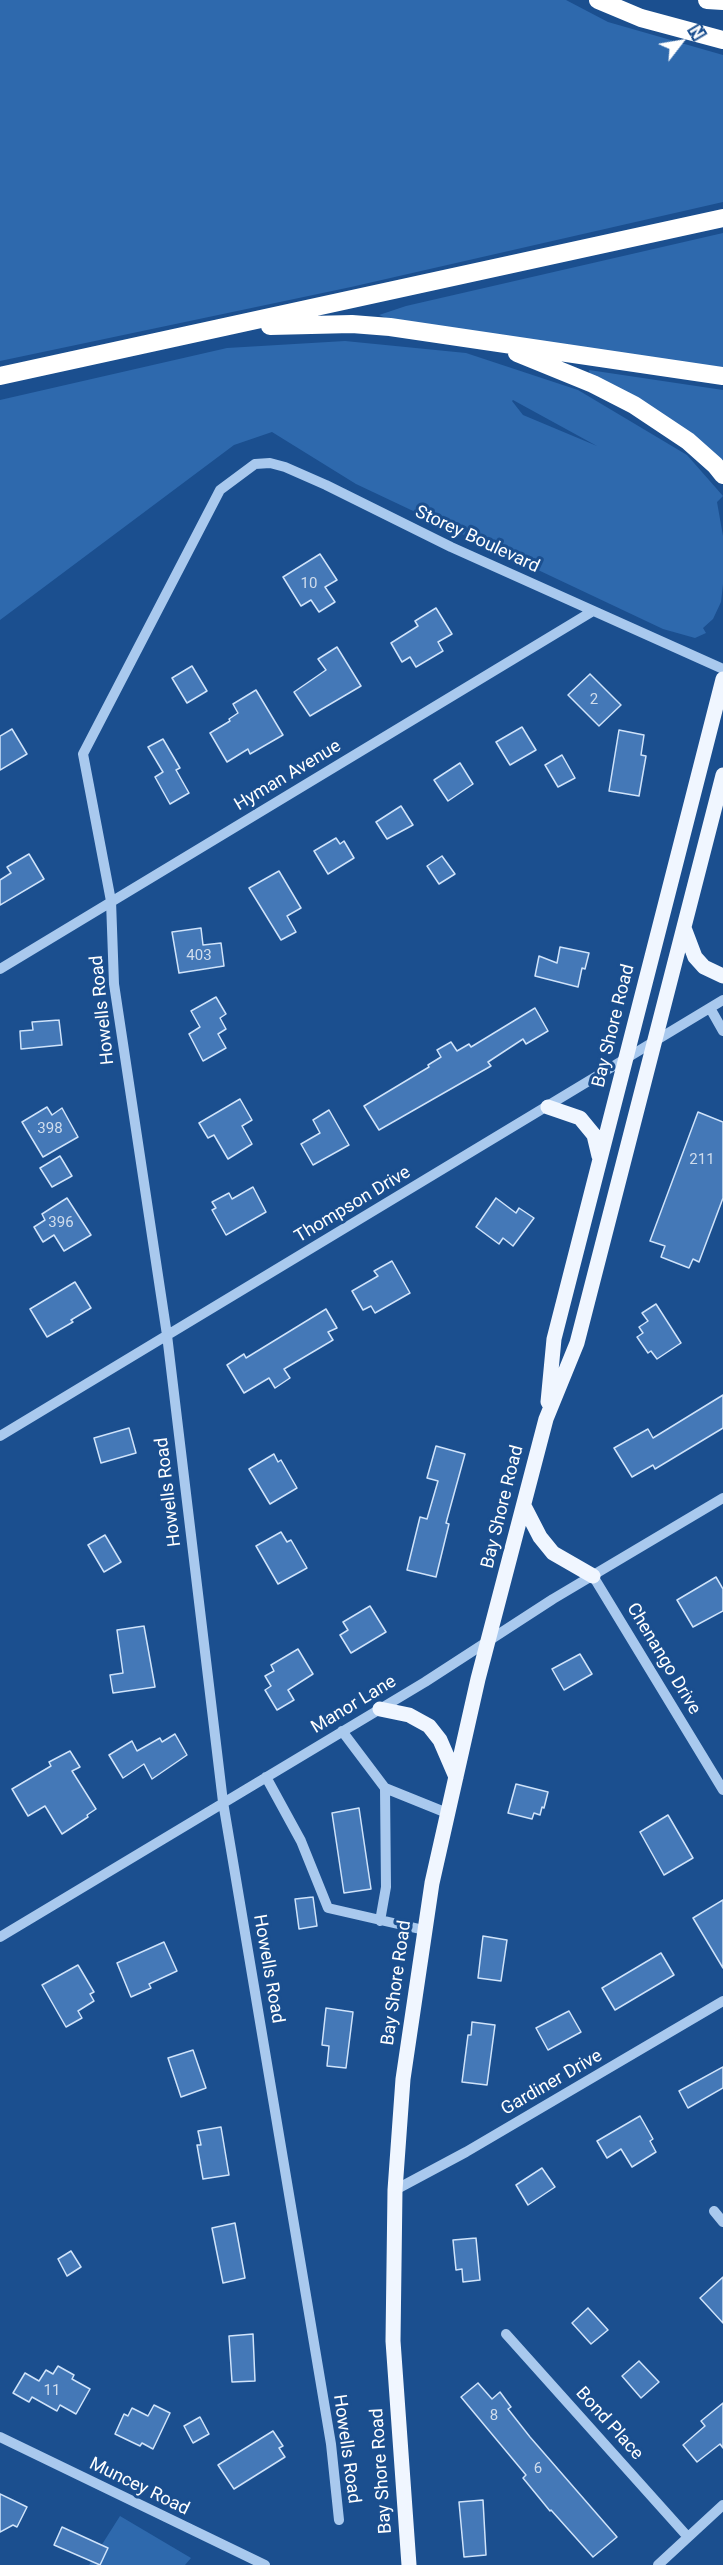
<!DOCTYPE html>
<html>
<head>
<meta charset="utf-8">
<style>
	body { margin:0 }
	#map { position:relative; width:723px; height:2565px; overflow:hidden; background:#1b4f8f; font-family:Roboto,sans-serif }
	canvas { display:block }
	.north { position:absolute; left:651px; top:12px; width:60px; height:60px; -webkit-text-stroke:4px #1b4f8f; paint-order:stroke; rotate:59deg; font-size:16px; font-weight:700; line-height:24px; text-align:center; color:#fff }
	.north::after { content:''; display:block; margin:auto; width:21px; height:27px; background:#fff; clip-path:polygon(50% 0,100% 100%,50% 72%,0 100%) }
</style>
</head>
<body>
<div id="map">
<canvas width="723" height="2565"></canvas>
<div class="north">N</div>
</div>
<script>
const context = document.querySelector('canvas').getContext('2d');
context.lineJoin = 'round';
function fillPath(path, color) {
  context.fillStyle = color;
  context.fill(path, 'evenodd');
}
function poly(rows) {
  const path = new Path2D();
  for (const r of rows) {
    path.moveTo(r[0], r[1]);
    for (let i = 2; i < r.length; i += 2) path.lineTo(r[i], r[i + 1]);
  }
  return path;
}
function stroke(path, color, width, dash) {
  context.strokeStyle = color;
  context.lineWidth = width;
  context.lineCap = dash ? 'butt' : 'round';
  context.setLineDash(dash || []);
  context.stroke(path);
}
function write(font, color, halo, rows, align = 'center') {
  context.font = font + ' Roboto,sans-serif';
  context.lineWidth = 6;
  context.setLineDash([]);
  context.textBaseline = 'middle';
  context.strokeStyle = halo;
  context.fillStyle = color;
  for (const [text, x, y, turn = 0] of rows) {
    context.save();
    context.translate(x, y);
    context.rotate((+turn || 0) * Math.PI / 180);
    context.textAlign = isNaN(turn) ? turn : align;
    if (halo) context.strokeText(text, 0, 0);
    context.fillText(text, 0, 0);
    context.restore();
  }
}
fillPath(poly([
	[0,0,566,0,608,22,723,55,723,202,351,287,0,361],
	[723,233,723,368,386,318,379,315,406,306],
	[345,341,466,353,578,390,687,455,723,496,717,502,723,536,723,584,721,602,713,619,703,628,706,633,695,638,663,629,356,484,272,432,234,445,0,620,0,400,227,348],
	[512,401,513,400,597,446,523,415],
	[589,370,723,390,723,465,590,376],
	[120,2516,191,2558,185,2565,89,2565]
]), '#2e69ad');
const building = poly([
	[320,554,337,580,325,587,335,602,319,612,311,600,301,606,283,577,320,554],
	[436,608,452,634,438,642,443,651,416,667,410,657,402,662,391,643,418,626,415,621,436,608],
	[337,647,361,686,310,716,294,692,326,670,318,659,337,647],
	[192,666,207,691,187,703,172,678,192,666],
	[590,674,621,705,599,726,568,695,590,674],
	[256,690,283,735,250,754,248,749,227,762,210,733,230,721,229,719,238,713,233,704,256,690],
	[522,727,536,750,510,765,496,742,522,727],
	[12,729,27,754,0,770,0,736,12,729],
	[619,730,644,735,641,755,646,756,639,796,609,791,619,730],
	[163,739,180,768,176,770,189,793,170,804,155,777,163,772,148,747,163,739],
	[562,755,575,778,558,787,545,765,562,755],
	[460,763,473,784,448,801,434,780,460,763],
	[401,806,413,825,387,839,376,822,401,806],
	[336,838,340,844,344,841,354,858,328,874,314,851,336,838],
	[29,854,44,879,0,905,0,880,11,873,7,867,29,854],
	[442,856,455,874,439,884,427,866,442,856],
	[279,871,301,908,287,916,296,932,281,940,249,888,279,871],
	[201,928,203,945,221,943,224,966,179,973,172,932,201,928],
	[560,947,589,953,585,969,582,968,578,987,535,976,539,956,557,963,560,947],
	[216,997,226,1014,220,1018,226,1029,218,1034,226,1048,203,1061,189,1034,200,1027,191,1011,216,997],
	[535,1008,548,1031,526,1044,523,1039,488,1062,491,1066,379,1130,364,1106,429,1067,428,1065,441,1057,437,1050,451,1042,457,1051,469,1044,471,1047,535,1008],
	[59,1020,62,1045,21,1049,20,1031,33,1030,32,1022,59,1020],
	[240,1099,252,1120,242,1126,252,1144,228,1159,214,1135,208,1138,199,1123,240,1099],
	[47,1107,52,1115,62,1108,78,1137,43,1157,22,1122,47,1107],
	[329,1110,349,1145,313,1165,301,1144,320,1133,313,1120,329,1110],
	[698,1112,723,1122,723,1198,699,1262,693,1259,689,1268,661,1257,665,1246,650,1241,698,1112],
	[60,1156,72,1176,52,1187,40,1168,60,1156],
	[253,1187,266,1212,226,1235,212,1210,216,1208,212,1202,229,1193,232,1199,253,1187],
	[67,1198,91,1235,64,1251,54,1235,43,1242,34,1227,45,1220,42,1214,67,1198],
	[496,1198,516,1213,519,1208,534,1218,513,1246,503,1238,499,1244,476,1227,496,1198],
	[392,1261,410,1293,375,1313,371,1306,363,1310,352,1291,378,1276,374,1271,392,1261],
	[75,1282,91,1308,71,1320,73,1322,47,1337,30,1309,75,1282],
	[656,1304,681,1343,657,1359,651,1351,648,1353,637,1337,643,1333,639,1327,648,1321,642,1313,656,1304],
	[326,1309,337,1328,328,1332,333,1340,284,1369,290,1378,275,1388,269,1378,244,1393,227,1365,244,1354,246,1358,326,1309],
	[723,1395,723,1428,655,1469,653,1465,632,1477,614,1448,648,1429,653,1438,723,1395],
	[129,1428,136,1453,101,1463,94,1438,129,1428],
	[436,1446,465,1454,446,1523,449,1524,436,1577,407,1570,420,1517,427,1519,438,1481,427,1478,436,1446],
	[274,1454,278,1462,281,1460,297,1488,270,1504,249,1469,274,1454],
	[281,1532,287,1542,291,1540,307,1568,278,1584,256,1546,281,1532],
	[105,1535,121,1562,104,1572,88,1545,105,1535],
	[716,1577,723,1589,723,1611,693,1627,677,1600,716,1577],
	[370,1606,386,1632,351,1653,340,1635,348,1630,343,1622,370,1606],
	[144,1626,155,1687,113,1693,110,1675,123,1673,117,1630,144,1626],
	[298,1649,313,1674,288,1690,294,1700,277,1710,265,1690,271,1686,265,1676,274,1671,271,1665,298,1649],
	[580,1654,592,1674,564,1690,552,1669,580,1654],
	[175,1734,187,1755,152,1779,144,1764,123,1778,109,1755,132,1741,137,1751,160,1738,162,1742,175,1734],
	[70,1751,80,1767,72,1771,96,1809,87,1815,88,1817,62,1834,45,1806,28,1816,12,1789,51,1766,49,1762,70,1751],
	[516,1784,548,1792,544,1808,542,1807,540,1815,534,1813,532,1819,508,1813,516,1784],
	[359,1808,371,1889,344,1893,332,1813,359,1808],
	[668,1815,693,1858,664,1875,640,1832,668,1815],
	[313,1897,317,1926,299,1929,295,1899,313,1897],
	[723,1900,723,1968,693,1918,723,1900],
	[483,1936,507,1940,501,1981,478,1978,483,1936],
	[164,1942,177,1971,149,1984,151,1988,131,1997,117,1963,164,1942],
	[661,1953,674,1975,615,2010,602,1988,661,1953],
	[78,1965,94,1992,90,1994,94,2001,78,2011,82,2018,66,2027,42,1985,78,1965],
	[326,2008,353,2012,346,2068,327,2066,329,2046,322,2045,326,2008],
	[569,2011,581,2032,548,2050,536,2028,569,2011],
	[472,2022,495,2025,487,2085,462,2082,468,2035,471,2035,472,2022],
	[193,2050,206,2088,181,2097,168,2058,193,2050],
	[723,2067,723,2088,688,2108,679,2091,723,2067],
	[640,2116,653,2139,650,2141,656,2152,632,2167,621,2149,607,2158,597,2141,640,2116],
	[221,2127,229,2175,203,2179,197,2145,201,2145,198,2131,221,2127],
	[542,2168,555,2187,528,2205,516,2185,542,2168],
	[235,2223,245,2278,223,2283,212,2228,235,2223],
	[476,2238,480,2280,463,2282,462,2269,456,2270,453,2240,476,2238],
	[71,2251,81,2267,67,2276,58,2259,71,2251],
	[723,2277,723,2323,700,2298,723,2277],
	[588,2308,608,2330,591,2344,572,2323,588,2308],
	[253,2334,255,2381,232,2382,229,2336,253,2334],
	[639,2361,659,2382,641,2398,622,2376,639,2361],
	[58,2366,74,2375,72,2379,90,2389,76,2414,60,2405,57,2411,32,2397,29,2402,13,2393,25,2373,39,2381,46,2370,53,2374,58,2366],
	[478,2383,492,2399,500,2392,511,2407,508,2409,530,2437,617,2537,593,2557,551,2510,550,2511,523,2478,526,2475,461,2397,478,2383],
	[723,2403,723,2448,720,2444,697,2462,683,2445,705,2426,701,2421,723,2403],
	[154,2405,170,2413,153,2449,142,2443,140,2446,115,2434,124,2414,128,2416,132,2408,148,2416,154,2405],
	[200,2417,209,2434,193,2443,184,2426,200,2417],
	[273,2431,283,2446,279,2448,285,2457,234,2489,218,2465,273,2431],
	[0,2494,27,2507,17,2527,13,2525,0,2532,0,2494],
	[483,2500,486,2555,464,2557,459,2502,483,2500],
	[62,2527,108,2548,100,2565,54,2545,62,2527]
]);
fillPath(building, '#4478b7');
stroke(building, '#cfe3fa', 1.5);
stroke(poly([
	[0,969,593,611],
	[710,1008,723,1031],
	[0,1436,723,1000],
	[593,1576,723,1790],
	[342,1731,385,1788,447,1813],
	[266,1777,301,1841,328,1908,424,1930],
	[380,1921,386,1887,385,1788],
	[0,1937,425,1682,553,1599,723,1498],
	[395,2190,466,2152,723,2001],
	[714,2211,723,2222],
	[506,2334,687,2536],
	[0,2437,265,2565],
	[339,2520,331,2444,223,1802,167,1335,114,984,111,901,83,754,220,490,255,464,270,463,285,467,326,485,451,547,723,669],
	[658,2565,723,2505]
]), '#a9c9ee', 10);
stroke(poly([
	[684,928,695,957,704,967,723,976],
	[548,1107,580,1118,594,1135,599,1156],
	[548,1402,554,1339,723,679],
	[524,1506,540,1537,553,1553,593,1576],
	[380,1709,409,1715,429,1726,440,1740,456,1777],
	[409,2565,393,2341,395,2190,403,2079,432,1883,478,1679,546,1419,577,1343,723,775]
]), '#f0f6ff', 15);
stroke(poly([
	[598,0,641,18,723,40],
	[707,0,723,1],
	[270,326,352,324,390,327,723,376],
	[517,353,593,384,634,405,688,441,715,465,723,475],
	[0,376,723,218]
]), '#fff', 18);
write('15px', '#d0dded', null, [
	["10",309,584],
	["2",594,700],
	["403",199,956],
	["398",50,1129],
	["211",702,1160],
	["396",61,1223],
	["11",52,2391],
	["8",494,2416],
	["6",538,2469]
]);
write('18px', '#fff', '#1b4f8f', [
	["Storey Boulevard",477,540,25],
	["Hyman Avenue",288,776,-31],
	["Howells Road",103,1010,-96],
	["Bay Shore Road",614,1026,-76],
	["Thompson Drive",353,1205,-31],
	["Howells Road",169,1492,-97],
	["Bay Shore Road",503,1507,-76],
	["Chenango Drive",663,1659,59],
	["Manor Lane",354,1705,-31],
	["Howells Road",268,1969,80],
	["Bay Shore Road",397,1983,-82],
	["Gardiner Drive",552,2083,-30],
	["Bond Place",609,2424,48],
	["Howells Road",346,2449,82],
	["Bay Shore Road",382,2471,-94],
	["Muncey Road",139,2487,26]
]);
</script>
</body>
</html>
